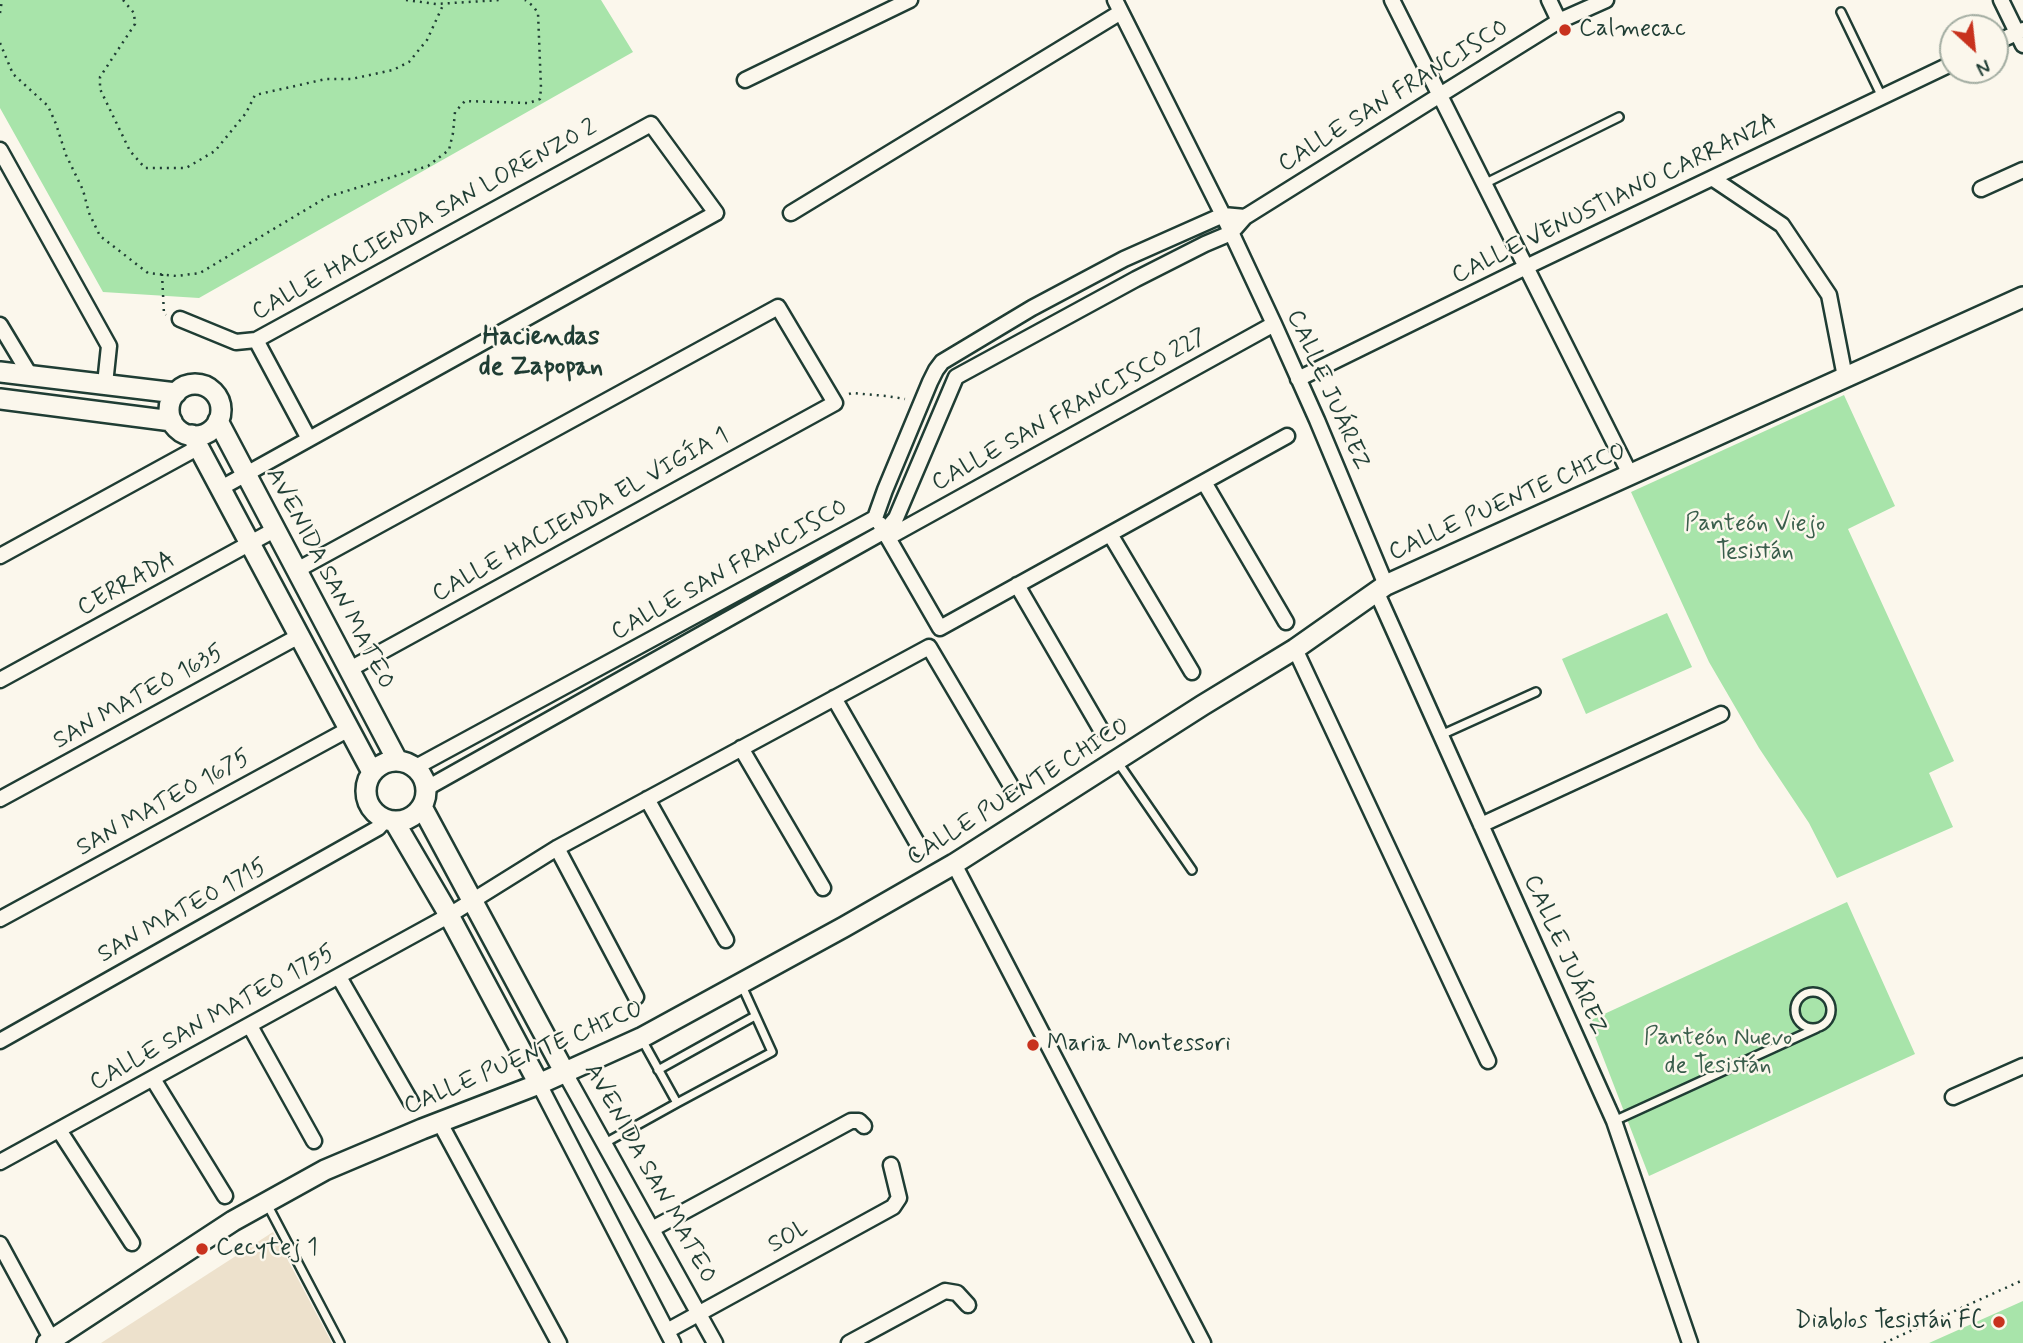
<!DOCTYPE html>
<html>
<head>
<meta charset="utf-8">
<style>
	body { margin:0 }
	#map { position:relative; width:2023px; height:1343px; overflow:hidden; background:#fbf7ec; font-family:Mynerve,sans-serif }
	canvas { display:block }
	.north { position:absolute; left:1939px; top:14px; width:70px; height:70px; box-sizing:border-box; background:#fbf7ec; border:2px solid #a3ada2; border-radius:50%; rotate:153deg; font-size:19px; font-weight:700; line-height:28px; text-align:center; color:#1f3d34 }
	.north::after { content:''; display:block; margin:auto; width:24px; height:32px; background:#c8321e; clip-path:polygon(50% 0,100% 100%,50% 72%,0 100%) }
</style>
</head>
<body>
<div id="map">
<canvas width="2023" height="1343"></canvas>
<div class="north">N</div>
</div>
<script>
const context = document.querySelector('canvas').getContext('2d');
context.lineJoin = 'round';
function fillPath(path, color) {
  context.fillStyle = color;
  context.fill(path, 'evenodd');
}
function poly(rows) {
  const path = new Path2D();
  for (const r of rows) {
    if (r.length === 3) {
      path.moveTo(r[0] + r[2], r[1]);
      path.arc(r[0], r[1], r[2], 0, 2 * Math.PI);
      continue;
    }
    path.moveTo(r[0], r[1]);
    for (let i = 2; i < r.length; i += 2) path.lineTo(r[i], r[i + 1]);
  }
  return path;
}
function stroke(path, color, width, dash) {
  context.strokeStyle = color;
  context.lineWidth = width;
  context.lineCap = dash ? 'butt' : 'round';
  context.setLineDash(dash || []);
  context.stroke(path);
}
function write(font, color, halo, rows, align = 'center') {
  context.font = font + ' Mynerve,sans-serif';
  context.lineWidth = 5;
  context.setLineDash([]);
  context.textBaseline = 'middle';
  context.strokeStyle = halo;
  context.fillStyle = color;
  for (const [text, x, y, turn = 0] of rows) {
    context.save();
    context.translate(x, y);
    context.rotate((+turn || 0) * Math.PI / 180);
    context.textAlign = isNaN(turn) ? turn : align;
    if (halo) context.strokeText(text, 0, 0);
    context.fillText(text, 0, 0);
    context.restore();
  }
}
fillPath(poly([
	[273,1232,332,1343,101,1343]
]), '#ede1cc');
fillPath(poly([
	[0,0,601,0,633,52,199,298,103,292,0,108],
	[1844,395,1895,506,1848,529,1954,761,1929,773,1953,827,1837,878,1809,823,1759,748,1709,662,1631,492],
	[1667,613,1692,667,1586,714,1562,659],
	[1847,902,1915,1054,1649,1176,1589,1021],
	[2023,1301,2023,1343,1929,1343]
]), '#a8e4aa');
const lane = poly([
	[1841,12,1882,97],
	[1486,183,1619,117],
	[1441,735,1536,692],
	[1117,761,1192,870],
	[1813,1010,18],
	[641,1038,677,1103,772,1052,742,986],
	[658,1070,755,1016],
	[1614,1121,1817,1028],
	[605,1143,677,1103],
	[267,1204,340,1343]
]);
const street = poly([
	[1115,0,1223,215,1274,324,1317,420,1386,585],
	[1392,0,1630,474],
	[1549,0,1559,21],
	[2001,0,2023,45],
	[1995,43,2023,30],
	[745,80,910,0],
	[0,150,109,346,105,384],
	[1712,178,1782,225,1829,295,1845,377],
	[1981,189,2023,170],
	[791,213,1121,12],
	[180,319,236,342,256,340,651,124,716,213,221,488],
	[0,325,30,375],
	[256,340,309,439],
	[1298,379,1526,267,1953,63],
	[1204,482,1286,622],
	[880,524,940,628,1287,436],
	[1110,534,1192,672],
	[889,537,1274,324],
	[0,556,199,447],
	[297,570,778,307,835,403,350,669],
	[1017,585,1100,728],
	[1377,593,1614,1121,1690,1343],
	[1295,649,1488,1061],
	[0,680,276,529],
	[834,698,920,848],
	[741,748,823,888],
	[416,767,875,518,885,490,930,382,936,370,942,362,1032,308,1124,259,1223,215,1245,217],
	[427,788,885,531,896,518,956,377,1136,279,1205,244,1231,233,1245,217,1440,95,1559,21,1606,0],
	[0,799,299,636],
	[647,799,726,940],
	[1481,825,1721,714],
	[557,848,636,997],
	[954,864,1203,1343],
	[0,919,349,729],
	[339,977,411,1102],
	[250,1026,314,1141],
	[0,1041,378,828,386,819],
	[565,1073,715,1343],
	[153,1079,225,1196],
	[539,1084,673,1343],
	[1953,1097,2023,1066],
	[440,1123,559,1343],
	[59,1130,132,1243],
	[0,1162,448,916,557,848,929,647,1010,784],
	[652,1229,851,1121,859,1121,864,1126],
	[0,1244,52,1340],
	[667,1331,893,1207,899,1198,891,1165],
	[849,1343,945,1291,957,1293,968,1305]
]);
const secondary = poly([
	[0,372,176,393],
	[195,410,26],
	[0,399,172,421],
	[218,421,397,760],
	[192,435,372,772],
	[396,791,30],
	[422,807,565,1073],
	[394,821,445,908,539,1084],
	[47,1343,233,1221,325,1170,422,1129,539,1084,641,1038,844,927,954,864,1203,705,1295,649,1386,585,2023,297]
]);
stroke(lane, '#1f3d34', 12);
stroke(street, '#1f3d34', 19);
stroke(secondary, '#1f3d34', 24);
stroke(poly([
	[123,0,134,13,135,24,100,77,100,89,130,151,145,168,186,168,215,151,246,113,255,95,326,79,351,79,393,70,409,62,427,40,444,3],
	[406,0,436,4,500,0],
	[0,13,2,0],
	[0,43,13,74,48,106,56,124,66,155,83,190,89,213,100,236,148,273,177,276,200,273,327,197,428,166,449,150,453,133,455,112,465,101,529,103,540,99,541,88,538,13,533,6,525,0],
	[162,274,164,314,166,315],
	[849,394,852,393,886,396,905,399],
	[1884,1343,2023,1280]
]), '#1f3d34', 2.5, [2, 5]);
stroke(lane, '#fbf7ec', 7);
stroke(street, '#fbf7ec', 14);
stroke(secondary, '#fbf7ec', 19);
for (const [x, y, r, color] of [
	[1565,30,7,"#c8321e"],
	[1033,1045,7,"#c8321e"],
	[202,1249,7,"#c8321e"],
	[1999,1322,7,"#c8321e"]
]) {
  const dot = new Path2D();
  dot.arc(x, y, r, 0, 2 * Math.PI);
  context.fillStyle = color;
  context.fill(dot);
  stroke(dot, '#fbf7ec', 2.5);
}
write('24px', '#1f3d34', '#fbf7ec', [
	["Calmecac",1579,30],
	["Maria Montessori",1047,1045],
	["Cecytej 1",216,1249],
	["Diablos Tesistán FC",1985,1322,"right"]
], 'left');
write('24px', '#1f3d34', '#fbf7ec', [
	["CALLE SAN FRANCISCO",1394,97,-32],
	["CALLE VENUSTIANO CARRANZA",1615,200,-26],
	["CALLE HACIENDA SAN LORENZO 2",425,221,-29],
	["CALLE JUÁREZ",1327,390,66],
	["CALLE SAN FRANCISCO 227",1070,411,-29],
	["CALLE PUENTE CHICO",1508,503,-24],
	["CALLE HACIENDA EL VIGÍA 1",581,516,-29],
	["CALLE SAN FRANCISCO",730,571,-29],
	["AVENIDA SAN MATEO",329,579,62],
	["CERRADA",127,585,-29],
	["SAN MATEO 1635",139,698,-29],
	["CALLE PUENTE CHICO",1019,793,-32],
	["SAN MATEO 1675",164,804,-29],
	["SAN MATEO 1715",183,912,-29],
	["CALLE JUÁREZ",1564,955,66],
	["CALLE SAN MATEO 1755",213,1019,-29],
	["CALLE PUENTE CHICO",524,1059,-23],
	["AVENIDA SAN MATEO",649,1174,61],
	["SOL",789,1238,-29]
]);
write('24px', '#3a5e4c', '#fbf7ec', [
	["Panteón Viejo",1755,525],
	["Tesistán",1755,553],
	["Panteón Nuevo",1718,1039],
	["de Tesistán",1718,1067]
]);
write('bold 26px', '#1f3d34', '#fbf7ec', [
	["Haciendas",541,339],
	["de Zapopan",541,369]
]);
</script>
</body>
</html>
